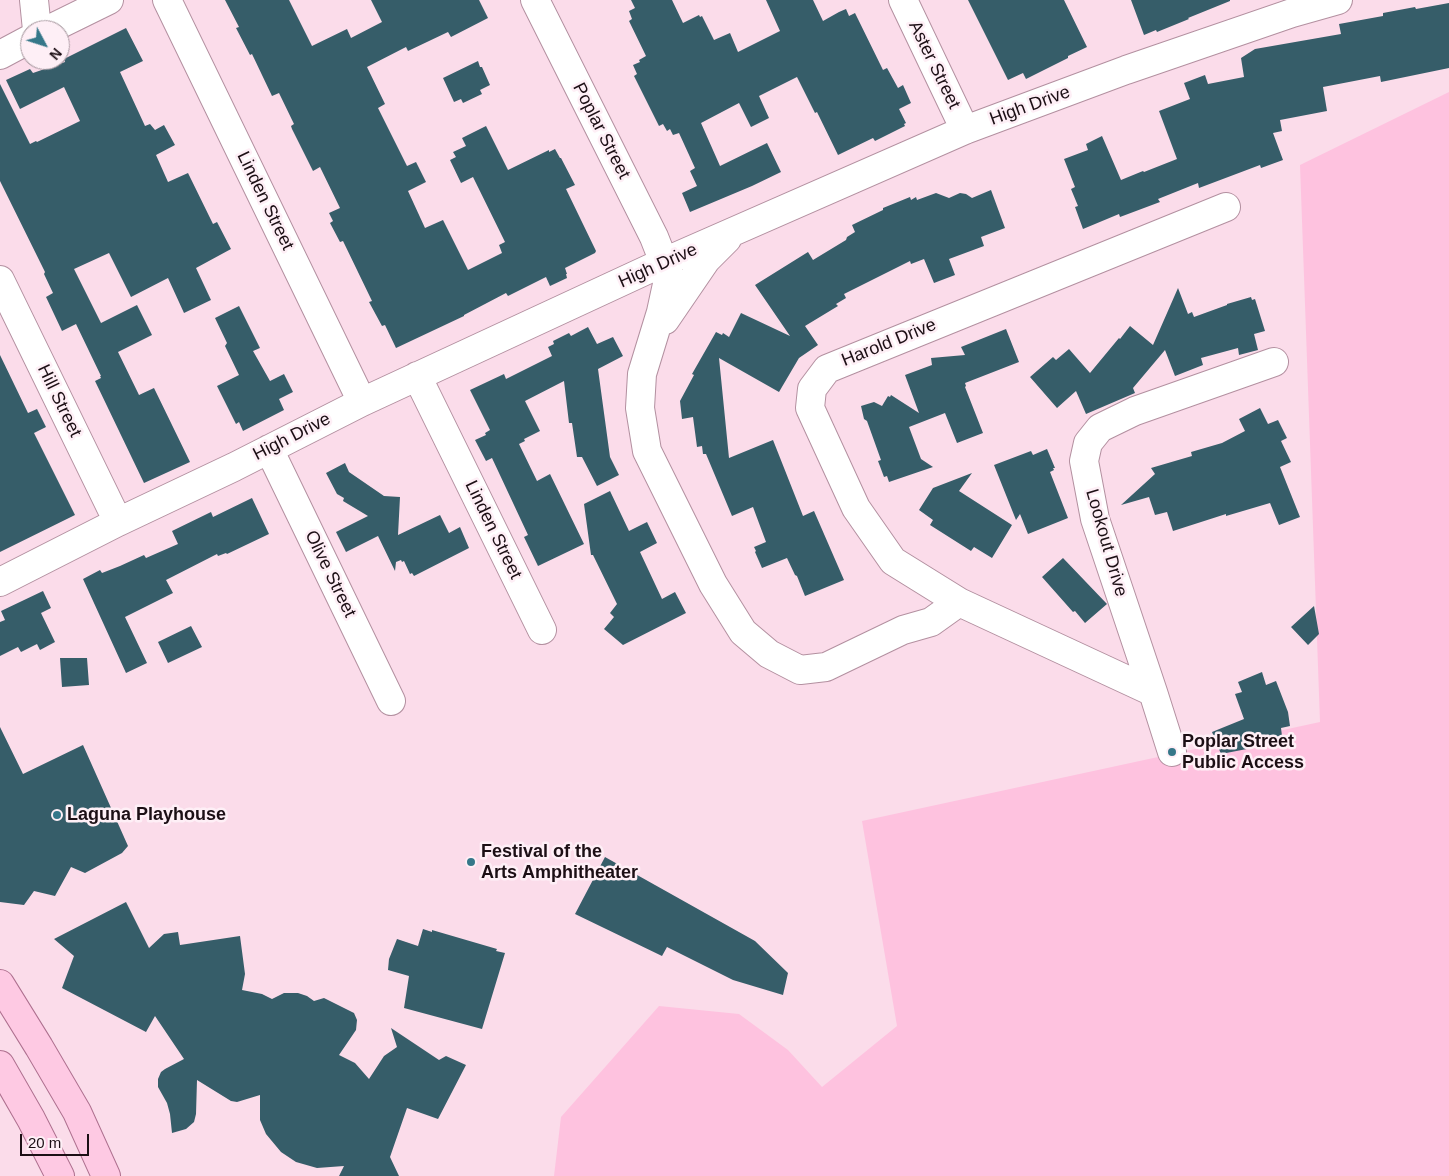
<!DOCTYPE html>
<html>
<head>
<meta charset="utf-8">
<style>
	body { margin:0 }
	#map { position:relative; width:1449px; height:1176px; overflow:hidden; background:#fbdcea; font-family:Arial,sans-serif }
	canvas { display:block }
	.north { position:absolute; left:20px; top:20px; width:50px; height:50px; box-sizing:border-box; background:#feeff6; border:1px solid #a4959c; border-radius:50%; rotate:130deg; font-size:14px; font-weight:700; line-height:20px; text-align:center; color:#1c0f15 }
	.north::after { content:''; display:block; margin:auto; width:18px; height:22px; background:#357789; clip-path:polygon(50% 0,100% 100%,50% 72%,0 100%) }
	.scale { position:absolute; left:20px; top:1134px; width:69px; height:22px; box-sizing:border-box; border:2px solid #1c0f15; border-top:0; padding-left:6px; font-size:15px; line-height:18px; white-space:nowrap; color:#1c0f15; -webkit-text-stroke:4px #feeff6; paint-order:stroke }
</style>
</head>
<body>
<div id="map">
<canvas width="1449" height="1176"></canvas>
<div class="north">N</div>
<div class="scale">20 m</div>
</div>
<script>
const context = document.querySelector('canvas').getContext('2d');
context.lineJoin = 'round';
function fillPath(path, color) {
  context.fillStyle = color;
  context.fill(path, 'evenodd');
}
function poly(rows) {
  const path = new Path2D();
  for (const r of rows) {
    path.moveTo(r[0], r[1]);
    for (let i = 2; i < r.length; i += 2) path.lineTo(r[i], r[i + 1]);
  }
  return path;
}
function stroke(path, color, width, dash) {
  context.strokeStyle = color;
  context.lineWidth = width;
  context.lineCap = dash ? 'butt' : 'round';
  context.setLineDash(dash || []);
  context.stroke(path);
}
function write(font, color, halo, rows, align = 'center') {
  context.font = font + ' Arial,sans-serif';
  context.lineWidth = 5;
  context.setLineDash([]);
  context.textBaseline = 'middle';
  context.strokeStyle = halo;
  context.fillStyle = color;
  for (const [text, x, y, turn = 0] of rows) {
    context.save();
    context.translate(x, y);
    context.rotate((+turn || 0) * Math.PI / 180);
    context.textAlign = isNaN(turn) ? turn : align;
    if (halo) context.strokeText(text, 0, 0);
    context.fillText(text, 0, 0);
    context.restore();
  }
}
fillPath(poly([
	[1449,92,1449,1176,554,1176,561,1117,659,1006,739,1014,788,1050,822,1087,897,1026,862,821,1320,722,1300,165]
]), '#fec2df');
fillPath(poly([
	[225,0,289,0,312,46,347,29,351,38,382,22,371,0,479,0,488,18,451,37,448,32,408,51,406,47,367,67,385,104,378,108,407,166,416,162,426,182,408,191,425,228,443,220,468,270,502,253,499,245,505,242,473,177,461,183,450,160,456,157,453,152,466,146,462,138,486,126,508,170,549,150,549,152,555,149,560,158,561,158,575,185,566,189,596,251,595,253,565,268,567,274,566,274,567,278,550,286,546,277,508,296,506,293,464,315,464,316,396,348,385,325,382,326,369,302,372,301,343,241,340,242,330,223,333,221,329,213,340,208,320,167,313,171,292,129,291,126,294,124,279,93,272,96,252,54,250,55,236,28,239,27],
	[631,0,672,0,683,23,699,15,700,17,702,16,714,40,730,33,738,52,780,31,766,0,813,0,823,21,839,12,846,9,849,16,855,13,883,70,887,68,898,88,903,85,911,103,899,109,906,123,904,124,905,126,875,141,873,138,838,155,817,112,815,113,797,77,759,96,769,118,751,127,739,103,701,123,720,166,767,143,781,172,752,186,690,212,682,193,697,186,690,171,695,168,679,133,673,135,670,129,667,131,663,124,659,126,634,76,637,74,633,65,640,62,639,60,646,56,629,21,632,19,629,11,635,8],
	[968,0,1064,0,1087,47,1068,56,1068,58,1026,79,1023,73,1008,80],
	[1131,0,1230,0,1230,1,1188,18,1189,19,1157,32,1156,30,1144,35],
	[1449,3,1449,68,1381,82,1380,76,1323,87,1327,111,1280,120,1282,131,1273,133,1283,160,1261,168,1260,165,1199,188,1198,183,1158,199,1160,202,1120,217,1119,214,1083,229,1075,207,1078,206,1071,189,1075,187,1064,159,1088,150,1086,144,1102,136,1121,180,1143,171,1144,172,1177,159,1159,111,1190,99,1184,83,1205,75,1208,84,1244,77,1241,58,1255,49,1341,34,1339,24,1383,16,1383,13,1415,7,1416,9],
	[126,28,143,61,120,72,145,126,150,124,155,130,164,125,175,145,156,155,168,182,188,173,213,224,217,222,231,249,196,268,211,300,184,313,168,278,131,297,109,253,74,269,101,323,137,305,152,335,118,352,139,395,154,388,190,462,144,483,95,381,101,378,100,376,101,376,76,324,62,331,46,297,53,293,44,274,45,272,0,181,0,84,30,144,36,141,37,142,80,121,64,87,20,109,6,80,30,69,33,73,65,62,64,59],
	[478,61,480,67,482,67,490,85,480,90,482,94,463,103,461,99,454,102,443,78],
	[991,190,1005,228,981,237,984,246,949,259,955,275,934,283,924,259,911,264,910,261,844,294,846,298,836,304,838,306,805,326,818,345,799,358,779,392,719,358,729,458,773,440,803,516,814,511,844,580,805,596,797,576,795,575,787,558,762,568,755,552,756,551,754,547,766,542,753,507,732,516,706,454,703,454,702,446,697,447,693,417,682,419,680,401,694,375,692,374,716,332,722,335,723,333,729,337,741,313,790,336,755,285,808,252,813,260,846,240,847,237,855,232,852,225,883,210,883,208,910,197,911,200,916,197,917,200,936,193,949,198,960,193,966,194,972,198],
	[1178,288,1188,314,1192,312,1194,317,1227,305,1227,304,1251,297,1252,300,1255,299,1265,331,1254,334,1258,350,1239,355,1238,348,1201,358,1203,365,1175,376,1165,350,1133,388,1135,393,1086,414,1076,391,1057,408,1030,377,1053,357,1056,360,1069,349,1090,373,1119,338,1120,339,1130,326,1153,345],
	[239,306,260,348,253,351,270,381,284,374,293,392,279,399,284,410,243,431,239,422,236,424,217,386,239,375,225,346,227,343,215,318],
	[588,327,597,344,613,337,623,356,598,369,610,457,619,475,597,486,582,457,577,457,572,423,569,423,564,381,525,401,540,431,524,439,525,441,519,444,537,481,550,474,584,544,538,566,524,537,528,535,492,458,486,461,475,440,486,435,485,433,490,430,470,390,504,374,506,379,552,356,548,347,554,344,553,341,569,333,571,336],
	[1006,329,1019,362,965,383,966,386,965,387,983,433,957,443,945,413,909,427,921,459,933,467,889,482,887,476,884,477,878,461,881,460,867,421,864,419,861,406,874,402,882,406,888,396,890,397,891,395,919,413,905,375,932,365,931,358,965,355,961,347],
	[0,355,28,413,37,409,46,427,34,433,75,515,0,552],
	[1260,408,1268,424,1278,420,1287,438,1281,441,1291,462,1280,467,1300,517,1279,525,1270,503,1226,516,1226,514,1173,531,1167,512,1155,515,1149,497,1121,505,1155,474,1151,468,1192,456,1191,452,1222,443,1245,431,1239,419],
	[1047,449,1055,468,1053,468,1054,470,1050,472,1068,518,1028,534,1020,514,1016,520,994,465,1031,451,1033,455],
	[345,463,349,472,384,496,400,497,398,535,440,515,449,533,460,527,469,548,414,576,412,573,410,574,404,561,402,562,401,560,396,562,395,571,378,536,346,552,336,532,368,516,343,501,344,498,337,494,326,473],
	[972,473,959,491,1012,525,992,558,974,547,971,551,930,525,933,520,919,510,933,488],
	[610,491,629,531,647,522,657,543,640,552,662,599,675,592,686,613,623,645,604,629,614,617,610,613,617,604,593,555,591,555,584,504],
	[252,498,269,534,227,554,226,553,218,556,217,554,166,580,173,593,125,617,147,663,126,673,83,579,100,570,102,573,120,566,144,555,146,558,178,544,172,531,211,512,213,517],
	[1063,558,1107,604,1085,623,1075,611,1073,612,1042,577],
	[43,591,51,608,41,613,55,642,40,650,37,644,21,652,18,647,0,656,0,622,5,620,1,611],
	[1314,606,1319,634,1308,645,1291,627],
	[191,626,202,647,168,663,158,642],
	[60,658,87,658,89,685,62,687],
	[1262,672,1266,685,1276,681,1288,712,1290,726,1281,728,1282,736,1270,738,1270,741,1251,745,1252,748,1221,754,1212,732,1244,719,1235,694,1242,692,1238,682],
	[0,727,23,774,83,745,128,846,122,853,85,873,71,867,55,896,34,891,24,905,0,902],
	[605,857,755,941,788,973,783,995,733,980,667,947,662,956,575,914],
	[126,902,149,948,164,934,178,932,180,945,240,936,245,974,242,990,262,994,272,999,284,993,298,993,307,996,314,1001,324,998,354,1013,357,1020,356,1030,339,1055,355,1063,369,1079,384,1056,397,1047,391,1028,439,1060,446,1056,466,1065,438,1119,407,1108,390,1157,399,1176,339,1176,344,1166,317,1168,296,1162,281,1152,266,1134,260,1120,260,1095,237,1102,231,1101,197,1080,196,1114,194,1122,186,1129,172,1133,170,1114,167,1103,158,1087,158,1079,161,1072,165,1069,184,1059,155,1016,146,1032,62,988,74,956,54,939],
	[423,929,432,932,432,930,497,949,496,951,505,953,482,1029,404,1008,409,976,388,970,389,959,397,939,418,946]
]), '#365d69');
const minor = poly([
	[34,0,37,30],
	[167,0,362,402],
	[535,0,654,237,669,275,661,312,642,374,640,408,647,451,713,584,743,632,769,654,800,670,826,667,903,630,931,622,959,602,1153,692],
	[903,0,965,130],
	[48,30,109,0],
	[0,55,30,39],
	[0,280,118,522],
	[665,320,706,260,727,239],
	[417,376,542,630],
	[269,449,391,701],
	[0,582,118,522,234,467,362,402,664,262,965,130,1126,70,1292,13,1338,0],
	[959,602,893,561,856,508,810,408,812,389,827,369,1226,207],
	[1172,752,1153,692,1095,519,1084,461,1088,443,1100,428,1135,411,1274,362]
]);
const major = poly([
	[0,984,39,1047,77,1112,106,1176],
	[0,1065,31,1119,60,1176]
]);
stroke(minor, '#b390a0', 30);
stroke(major, '#ae708f', 30);
stroke(minor, '#fff', 28);
stroke(major, '#fec9e3', 28);
for (const [x, y, r, color] of [
	[1172,752,5,"#357789"],
	[57,815,5,"#357789"],
	[471,862,5,"#357789"]
]) {
  const dot = new Path2D();
  dot.arc(x, y, r, 0, 2 * Math.PI);
  context.fillStyle = color;
  context.fill(dot);
  stroke(dot, '#feeff6', 2);
}
write('18px', '#1c0f15', '#feeff6', [
	["Aster Street",934,65,64],
	["High Drive",1030,106,-20],
	["Poplar Street",601,131,63],
	["Linden Street",265,201,64],
	["High Drive",658,266,-24],
	["Harold Drive",889,343,-22],
	["Hill Street",59,401,64],
	["High Drive",292,437,-27],
	["Linden Street",493,530,64],
	["Lookout Drive",1106,543,74],
	["Olive Street",330,574,64]
]);
write('bold 18px', '#1c0f15', '#feeff6', [
	["Poplar Street",1182,742],
	["Public Access",1182,763],
	["Laguna Playhouse",67,815],
	["Festival of the",481,852],
	["Arts Amphitheater",481,873]
], 'left');
</script>
</body>
</html>
